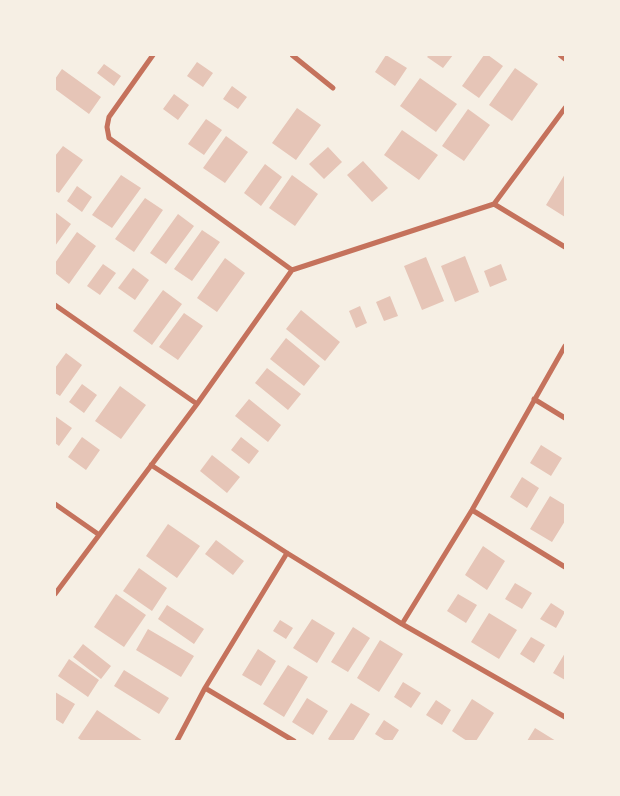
<!DOCTYPE html>
<html>
<head>
<meta charset="utf-8">
<style>
	body { margin:0 }
	#map { position:relative; width:620px; height:796px; overflow:hidden; background:#f6efe4; font-family:Montserrat,sans-serif }
	canvas { display:block }
	.frame { position:absolute; inset:0; border:56px solid #f6efe4; pointer-events:none }
</style>
</head>
<body>
<div id="map">
<canvas width="620" height="796"></canvas>
<div class="frame"></div>
</div>
<script>
const context = document.querySelector('canvas').getContext('2d');
context.lineJoin = 'round';
function fillPath(path, color) {
  context.fillStyle = color;
  context.fill(path, 'evenodd');
}
function poly(rows) {
  const path = new Path2D();
  for (const r of rows) {
    path.moveTo(r[0], r[1]);
    for (let i = 2; i < r.length; i += 2) path.lineTo(r[i], r[i + 1]);
  }
  return path;
}
function stroke(path, color, width, dash) {
  context.strokeStyle = color;
  context.lineWidth = width;
  context.lineCap = dash ? 'butt' : 'round';
  context.setLineDash(dash || []);
  context.stroke(path);
}
fillPath(poly([
	[386,55,407,68,395,86,375,72],
	[429,55,453,55,443,68,427,57],
	[484,55,488,55,503,66,479,98,462,86],
	[197,62,213,73,203,87,187,76],
	[104,64,121,76,114,86,97,73],
	[515,68,538,84,512,121,489,105],
	[62,69,101,97,89,114,55,89,55,79],
	[420,78,457,104,436,132,400,106],
	[232,86,247,97,238,109,223,99],
	[174,94,189,105,178,120,163,109],
	[297,108,321,125,296,160,272,143],
	[468,109,490,125,464,161,442,146],
	[206,119,222,130,204,155,188,144],
	[402,130,438,155,419,180,384,155],
	[226,136,248,152,225,183,203,168],
	[63,146,83,160,59,193,55,191,55,156],
	[328,147,342,162,324,179,309,164],
	[363,161,388,188,372,202,347,175],
	[265,164,282,177,261,206,244,193],
	[565,174,565,217,546,205],
	[121,175,141,188,112,228,92,215],
	[292,175,318,194,295,226,269,208],
	[77,186,92,197,82,212,67,201],
	[145,198,163,210,134,252,115,239],
	[55,212,71,224,55,246],
	[178,214,194,226,166,264,150,253],
	[202,230,220,242,192,281,174,269],
	[77,232,96,246,69,284,55,273,55,263],
	[465,256,479,292,455,302,441,266],
	[426,257,444,301,422,310,404,266],
	[225,258,245,273,217,312,197,298],
	[103,264,116,273,100,295,87,286],
	[501,264,507,280,490,287,484,271],
	[133,268,149,280,135,300,118,288],
	[163,290,182,304,152,345,133,331],
	[390,296,398,316,384,321,376,302],
	[360,306,367,323,356,328,349,311],
	[301,310,340,342,325,361,286,329],
	[184,313,203,326,178,360,159,347],
	[286,338,320,366,304,386,270,359],
	[66,353,82,365,60,396,55,393,55,368],
	[267,368,301,394,288,410,255,383],
	[82,384,97,395,84,413,69,402],
	[120,386,146,405,121,439,95,421],
	[249,399,281,425,268,442,235,416],
	[55,416,72,428,59,446,55,443],
	[82,437,100,450,86,470,68,457],
	[241,437,259,451,249,464,231,450],
	[541,445,562,458,551,476,530,463],
	[212,455,240,477,227,493,200,471],
	[522,477,539,488,527,508,510,497],
	[550,496,565,505,565,521,552,542,530,529],
	[168,524,200,546,177,578,146,556],
	[216,540,244,561,233,575,205,554],
	[483,546,505,561,487,590,465,575],
	[139,568,167,588,152,611,123,591],
	[515,583,532,593,522,609,505,599],
	[116,594,146,615,124,647,94,627],
	[458,594,477,605,466,623,447,611],
	[551,603,565,612,556,628,540,619],
	[167,605,204,629,194,644,158,619],
	[489,613,517,630,499,659,471,642],
	[312,619,335,633,317,663,293,648],
	[280,620,293,628,286,639,273,631],
	[353,627,370,638,348,672,331,662],
	[148,629,194,656,181,677,136,650],
	[531,637,545,645,534,663,520,654],
	[380,640,403,654,379,692,357,678],
	[83,644,111,666,101,679,73,657],
	[258,649,276,661,261,686,242,675],
	[565,653,565,680,553,673],
	[69,659,99,680,88,697,58,676],
	[288,665,308,677,284,717,263,704],
	[124,670,169,698,159,714,114,686],
	[403,682,421,693,411,708,394,697],
	[55,692,75,704,63,724,55,719],
	[307,698,328,711,313,735,292,722],
	[472,699,494,713,476,741,467,741,452,731],
	[436,700,451,710,442,725,426,715],
	[351,703,370,714,353,741,331,741,328,739],
	[97,710,143,741,82,741,78,738],
	[384,720,399,730,392,741,386,741,375,734],
	[535,728,556,741,527,741]
]), '#e6c5b7');
stroke(poly([
	[153,55,109,117,107,127,109,138,292,270],
	[292,55,333,88],
	[560,55,565,59],
	[494,204,565,247],
	[55,305,197,404],
	[534,399,565,418],
	[151,465,287,553,402,624,565,717],
	[55,504,98,534],
	[472,510,565,567],
	[55,594,197,404,292,270,494,204,565,108],
	[402,624,472,510,565,346],
	[205,688,294,741],
	[177,741,205,688,287,553]
]), '#c5725c', 5);
</script>
</body>
</html>
